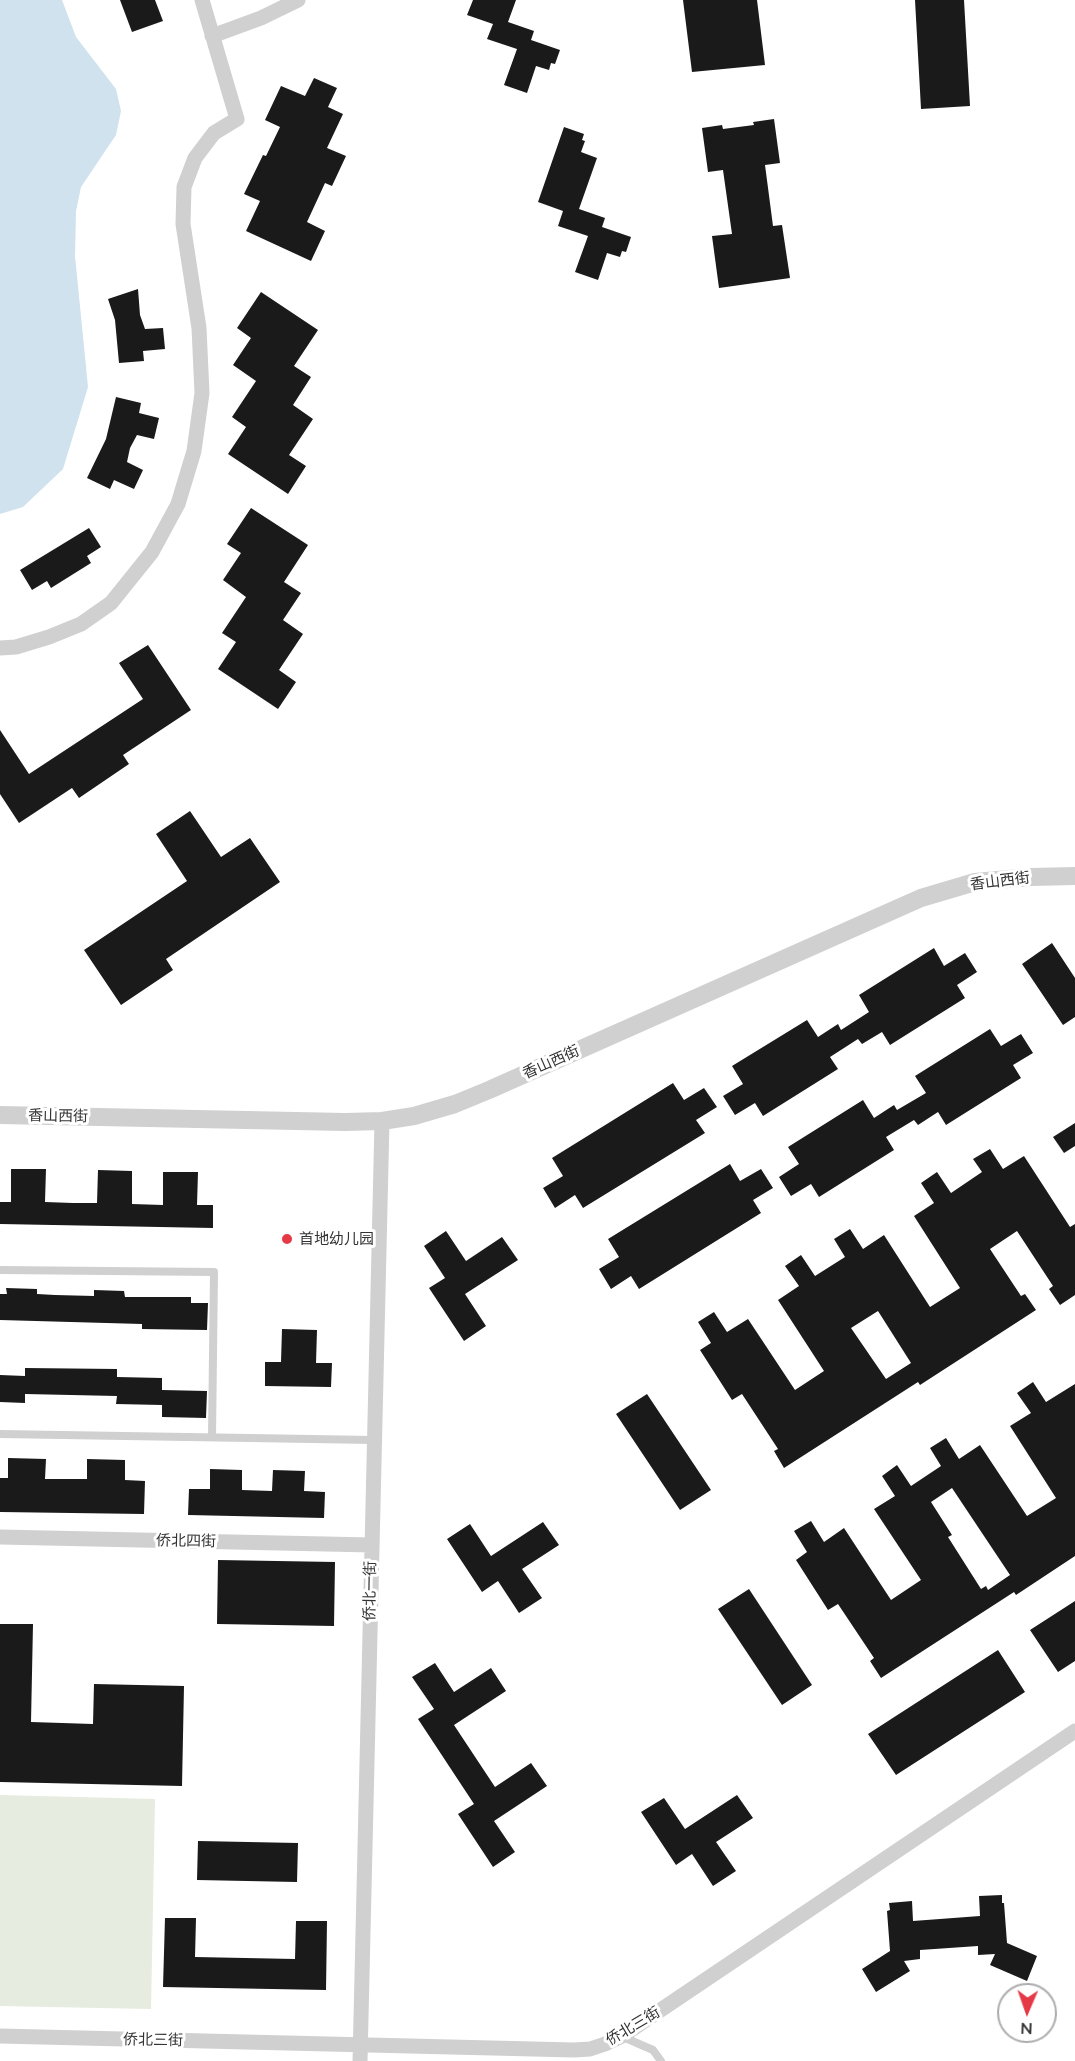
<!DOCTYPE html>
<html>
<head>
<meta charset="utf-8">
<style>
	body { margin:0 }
	#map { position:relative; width:1075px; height:2061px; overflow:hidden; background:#fff; font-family:Lato,sans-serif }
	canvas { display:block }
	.north { position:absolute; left:997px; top:1983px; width:60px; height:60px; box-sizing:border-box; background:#fff; border:2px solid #adadad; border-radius:50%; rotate:182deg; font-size:16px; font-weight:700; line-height:24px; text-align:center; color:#333 }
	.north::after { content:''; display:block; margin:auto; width:21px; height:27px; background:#e63946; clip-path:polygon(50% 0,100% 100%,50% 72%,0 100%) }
</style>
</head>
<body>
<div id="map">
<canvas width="1075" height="2061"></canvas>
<div class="north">N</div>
</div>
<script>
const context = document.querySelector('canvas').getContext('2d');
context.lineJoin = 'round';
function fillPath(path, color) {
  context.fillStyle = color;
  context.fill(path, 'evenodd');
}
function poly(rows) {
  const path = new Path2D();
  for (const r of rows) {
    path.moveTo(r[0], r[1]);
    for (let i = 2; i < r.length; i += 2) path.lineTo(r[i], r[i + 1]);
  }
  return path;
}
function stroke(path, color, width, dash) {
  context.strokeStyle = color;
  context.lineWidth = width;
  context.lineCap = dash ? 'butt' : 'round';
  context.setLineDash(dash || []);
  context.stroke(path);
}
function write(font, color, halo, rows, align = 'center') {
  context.font = font + ' Lato,"Noto Sans SC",sans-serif';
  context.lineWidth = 6;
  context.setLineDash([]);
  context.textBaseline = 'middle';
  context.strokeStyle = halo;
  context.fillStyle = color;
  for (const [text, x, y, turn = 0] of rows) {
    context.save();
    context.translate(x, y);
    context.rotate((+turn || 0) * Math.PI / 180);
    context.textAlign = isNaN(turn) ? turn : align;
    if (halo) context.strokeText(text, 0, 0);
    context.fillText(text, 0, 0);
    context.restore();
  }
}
fillPath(poly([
	[0,1795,155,1799,151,2009,0,2006]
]), '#e6ecdf');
fillPath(poly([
	[0,0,62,0,76,37,116,89,121,111,116,135,81,187,76,211,75,256,88,387,63,469,23,507,0,514]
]), '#cfe2ee');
fillPath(poly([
	[120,0,155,0,163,21,132,32],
	[473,0,516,0,508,22,534,31,531,40,560,50,555,64,551,63,549,70,536,66,527,93,504,85,517,49,487,39,493,24,467,15],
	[683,0,757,0,765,65,692,72],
	[915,0,964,0,970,106,921,109],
	[314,78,337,88,328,107,343,114,327,148,346,156,332,186,325,183,307,222,325,231,311,261,246,231,260,201,244,194,263,155,266,156,280,127,265,120,281,86,305,96],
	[774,119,780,163,765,165,773,226,782,225,790,278,719,288,712,236,732,234,723,170,708,172,702,128,722,125,723,129,754,125,753,122],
	[564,127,584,134,582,140,585,141,581,152,597,158,579,209,605,218,602,227,631,237,626,252,622,251,620,257,607,253,598,280,575,272,588,236,558,226,563,211,538,202],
	[138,289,140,315,145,329,163,328,165,349,143,351,144,361,119,363,115,320,108,299],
	[261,292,318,330,294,366,311,377,293,405,313,419,289,455,306,466,288,494,228,454,246,427,232,417,256,381,233,365,251,338,237,328],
	[116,397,141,403,139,413,159,418,154,439,137,435,130,448,127,462,143,470,134,489,114,480,110,489,87,478,106,439],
	[251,508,308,545,284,582,301,593,283,620,303,634,279,670,296,682,278,709,218,669,236,642,222,633,246,597,223,580,241,553,227,544],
	[89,528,101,547,87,556,91,563,51,588,47,581,32,590,20,570],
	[148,645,191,710,123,755,129,764,79,798,72,788,19,823,0,794,0,730,29,774,143,699,119,663],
	[190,811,221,857,250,838,280,882,166,959,173,970,121,1005,84,950,187,881,156,834],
	[1052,943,1075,978,1075,1017,1063,1025,1022,964],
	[934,948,944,966,965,953,977,972,957,985,965,998,890,1045,882,1032,862,1044,858,1039,830,1057,838,1069,763,1116,755,1103,735,1115,723,1096,743,1084,732,1066,807,1020,818,1037,838,1024,841,1030,869,1012,859,995],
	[990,1029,1001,1046,1021,1034,1033,1053,1013,1065,1021,1078,946,1125,938,1112,918,1125,914,1120,886,1137,894,1150,819,1197,811,1184,791,1196,779,1177,799,1164,788,1147,863,1100,874,1118,894,1105,897,1110,926,1093,915,1076],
	[673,1083,684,1100,704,1088,717,1107,696,1120,705,1133,583,1208,575,1195,555,1208,543,1188,563,1176,552,1158],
	[1075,1123,1075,1146,1064,1153,1053,1137],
	[990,1149,1003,1169,1024,1156,1070,1227,1075,1224,1075,1295,1060,1305,1049,1289,1053,1286,1017,1231,990,1249,1021,1296,1025,1294,1036,1310,920,1385,918,1382,784,1468,774,1451,778,1449,742,1394,732,1400,700,1350,711,1343,698,1322,714,1312,727,1332,748,1319,795,1390,824,1371,778,1300,799,1286,785,1266,801,1255,815,1276,845,1257,834,1239,850,1229,863,1249,884,1235,930,1307,960,1288,914,1216,934,1203,921,1183,937,1172,951,1193,982,1172,973,1159],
	[878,1311,911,1363,886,1379,851,1328],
	[730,1164,740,1181,761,1169,773,1188,753,1200,761,1213,639,1289,631,1276,611,1289,599,1269,619,1257,608,1239],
	[11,1169,46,1169,45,1202,73,1203,97,1203,98,1170,132,1171,132,1204,163,1205,163,1172,198,1172,197,1205,213,1205,213,1228,0,1224,0,1202,11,1202],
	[446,1231,466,1261,502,1237,518,1260,465,1294,486,1326,464,1341,429,1288,445,1278,424,1246],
	[6,1288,37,1289,37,1294,55,1295,94,1296,94,1290,124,1291,125,1297,191,1297,191,1303,208,1303,207,1330,142,1329,142,1324,0,1320,0,1294,7,1294],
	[282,1329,317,1330,316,1363,332,1363,331,1387,265,1386,265,1362,281,1362],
	[25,1368,117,1369,117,1377,162,1378,162,1390,207,1391,206,1418,162,1417,162,1405,116,1404,117,1396,25,1394,25,1403,0,1402,0,1375,25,1376],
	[1033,1382,1046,1402,1075,1384,1075,1556,1016,1595,1014,1592,881,1678,870,1661,874,1658,838,1604,828,1610,796,1560,807,1552,794,1531,811,1521,824,1542,844,1528,891,1600,921,1580,874,1509,895,1496,882,1476,897,1465,911,1486,941,1466,930,1448,946,1438,959,1459,980,1445,1027,1516,1056,1498,1010,1426,1031,1413,1017,1393],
	[952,1488,1010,1575,988,1590,986,1586,981,1589,948,1537,952,1535,931,1502],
	[647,1394,711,1490,680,1510,616,1414],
	[8,1458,46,1459,45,1479,87,1479,87,1459,125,1460,125,1480,145,1481,144,1514,0,1512,0,1478,8,1478],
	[210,1469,242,1470,242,1490,272,1491,273,1470,305,1471,304,1491,325,1492,324,1518,188,1515,189,1489,210,1489],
	[543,1522,559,1545,522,1569,542,1598,519,1613,498,1581,482,1592,447,1539,470,1524,491,1556],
	[218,1560,335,1562,334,1626,217,1624],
	[749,1589,812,1685,782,1705,718,1609],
	[1075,1601,1075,1661,1058,1672,1030,1630],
	[0,1624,33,1624,31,1722,93,1724,94,1684,184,1686,182,1786,0,1782],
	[998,1650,1025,1692,896,1775,868,1734],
	[435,1663,454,1692,491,1668,506,1691,454,1725,495,1787,531,1763,547,1786,494,1821,515,1852,493,1867,458,1814,474,1804,418,1719,434,1709,412,1677],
	[737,1795,753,1818,716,1842,736,1871,713,1886,692,1854,676,1865,641,1812,664,1798,685,1829],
	[198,1841,298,1843,297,1882,197,1880],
	[1002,1895,1002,1903,1004,1903,1007,1943,1037,1956,1027,1981,990,1965,995,1954,978,1955,978,1946,920,1950,920,1959,904,1961,910,1971,876,1992,862,1969,890,1951,887,1911,890,1910,889,1903,912,1901,913,1921,980,1916,979,1896],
	[165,1918,196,1918,195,1957,295,1959,296,1921,327,1921,326,1990,163,1987]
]), '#1a1a1a');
stroke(poly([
	[0,1270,214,1272,212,1437],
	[0,1434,374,1440],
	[623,2037,653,2050,661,2061]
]), '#d0d0d0', 8);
stroke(poly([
	[212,36,261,18,298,0],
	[0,648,16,647,49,637,81,624,111,603,152,552,178,504,194,451,202,393,199,328,183,224,184,187,195,158,214,133,237,119,202,0],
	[0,1537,372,1545],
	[0,2036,574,2050,590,2049,605,2044,622,2036,1075,1731],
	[360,2061,382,1121]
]), '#d0d0d0', 15);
stroke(poly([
	[0,1115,345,1122,382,1121,414,1116,455,1104,489,1090,921,898,975,882,1031,877,1075,876]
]), '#d0d0d0', 18);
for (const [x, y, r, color] of [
	[287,1239,6,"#e63946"]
]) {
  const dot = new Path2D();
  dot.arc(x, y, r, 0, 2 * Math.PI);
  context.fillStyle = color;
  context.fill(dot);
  stroke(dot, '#fff', 2);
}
write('15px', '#333', '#fff', [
	["香山西街",1000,881,-7],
	["香山西街",551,1062,-24],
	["香山西街",58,1116,1],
	["侨北四街",186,1541,1],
	["侨北一街",370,1591,-89],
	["侨北三街",633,2026,-31],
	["侨北三街",153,2040,1]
]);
write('15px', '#333', '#fff', [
	["首地幼儿园",299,1239]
], 'left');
</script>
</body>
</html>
